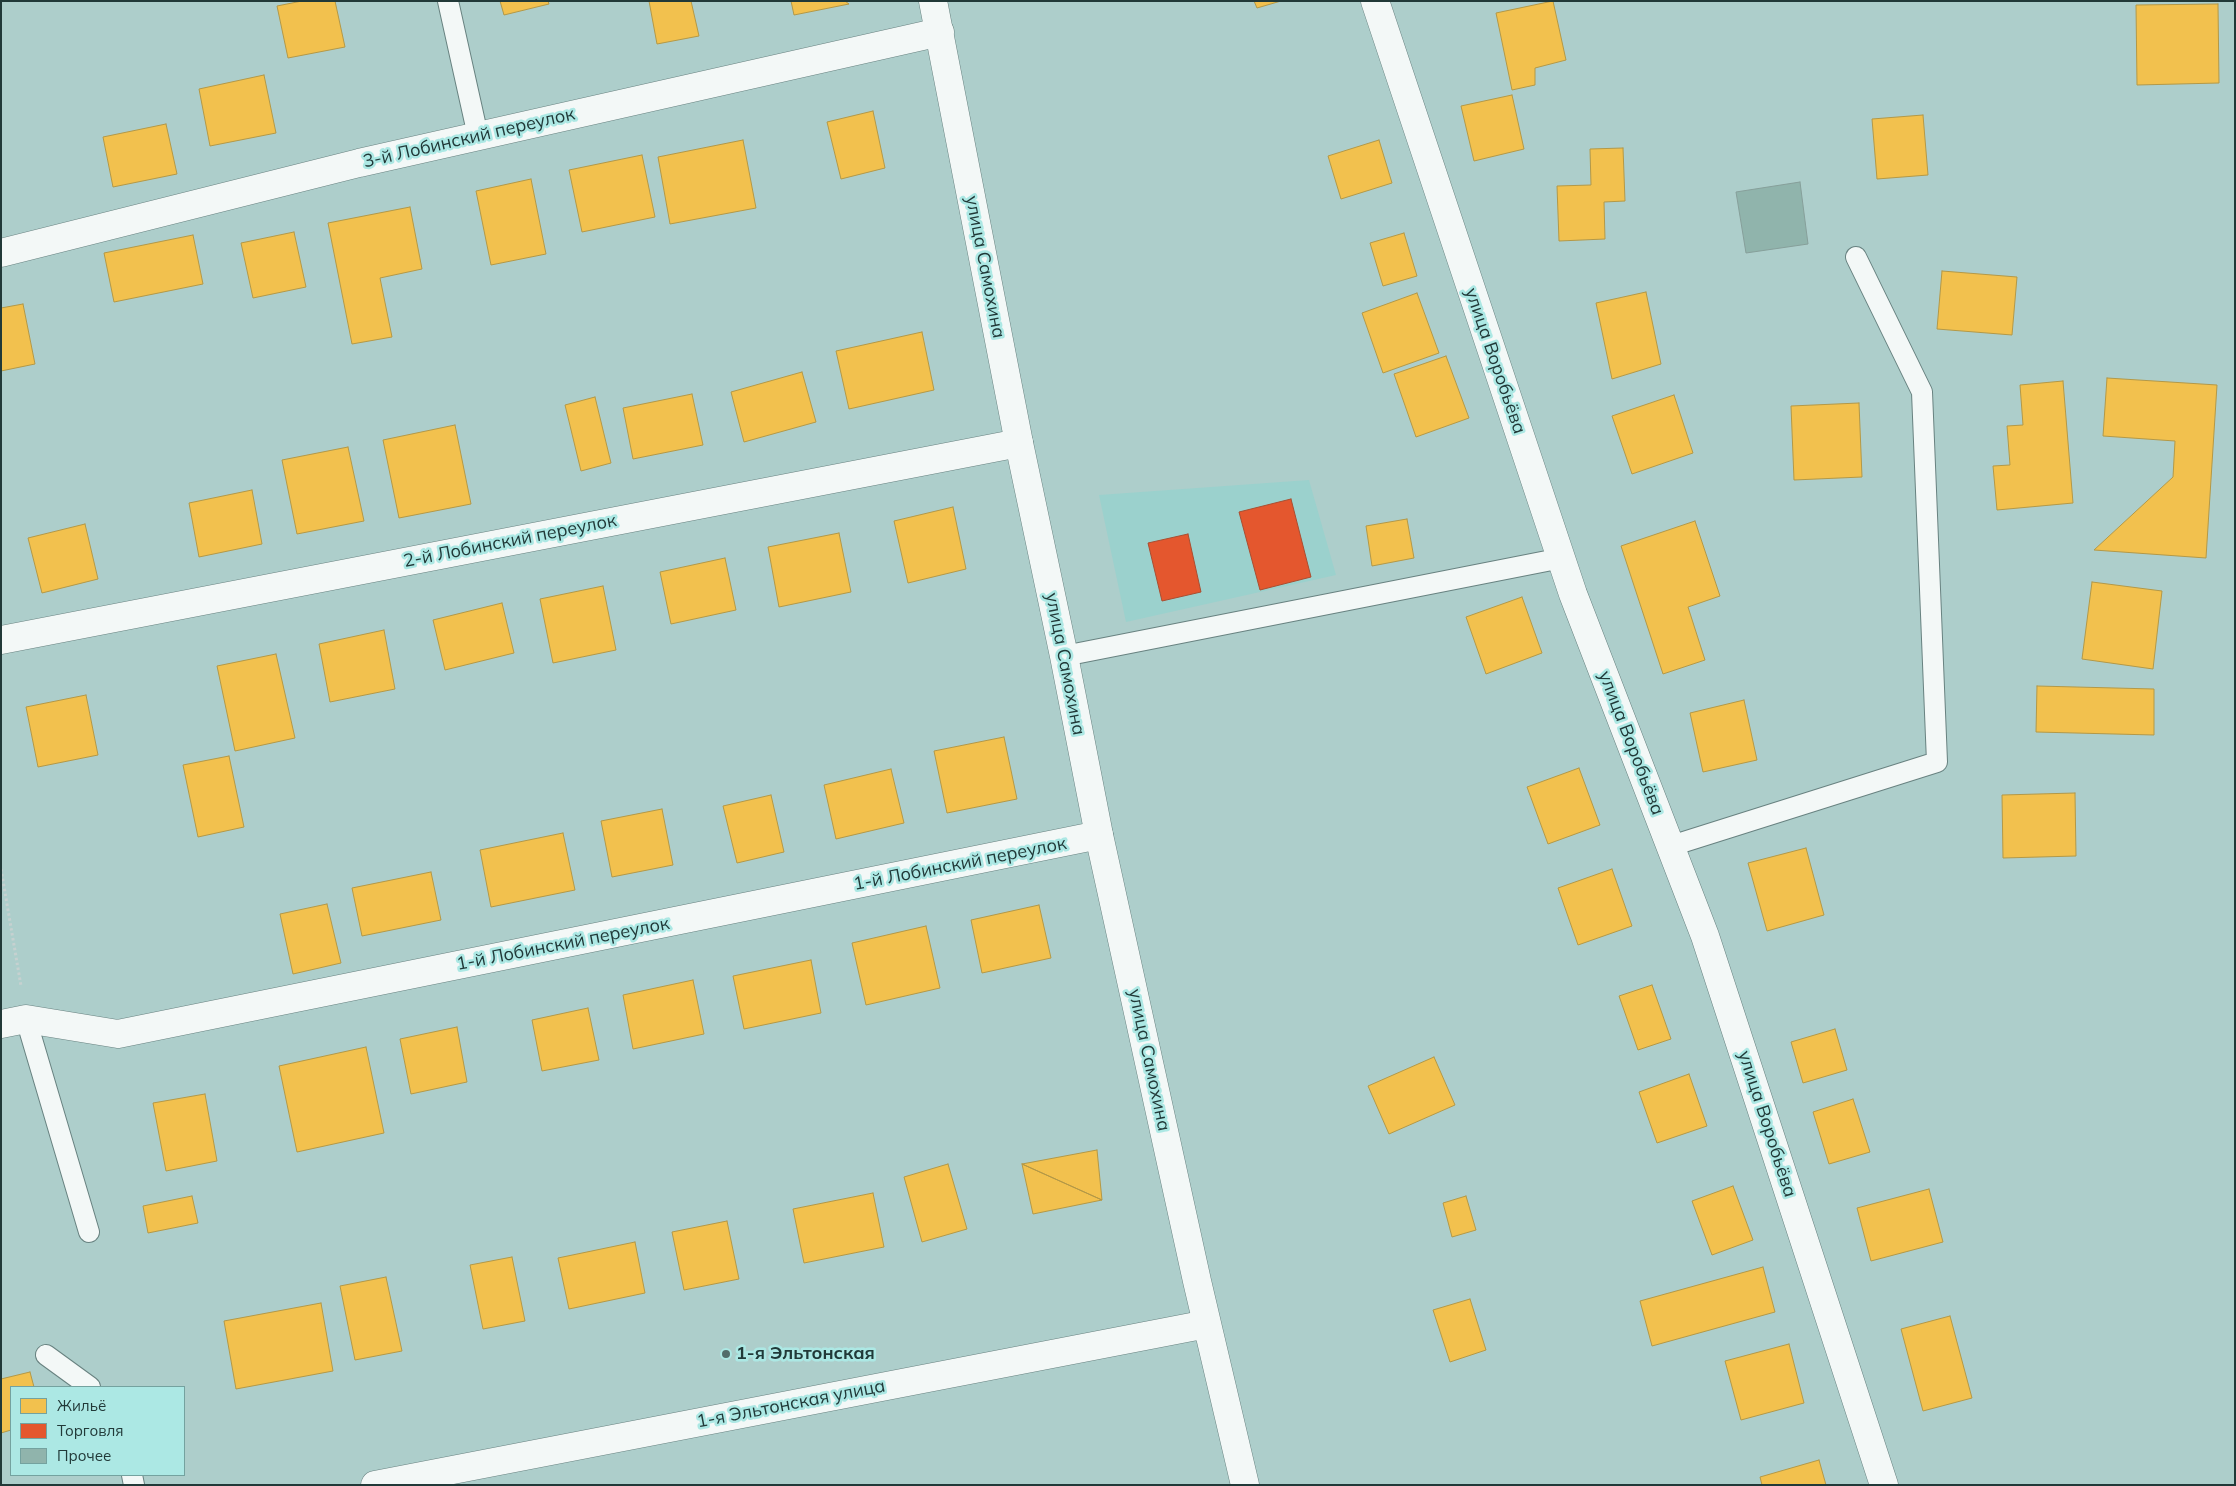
<!DOCTYPE html>
<html>
<head>
<meta charset="utf-8">
<style>
	body { margin:0 }
	#map { position:relative; width:2236px; height:1486px; overflow:hidden; background:#adcecb; font-family:Mulish,sans-serif }
	canvas { display:block }
	.frame { position:absolute; inset:0; border:2px solid #213938; pointer-events:none }
	.legend { position:absolute; left:10px; top:1386px; width:175px; height:90px; box-sizing:border-box; background:#ace8e4; border:1px solid #74a29f; margin:0; padding:6px 9px; list-style:none; font-size:15px; color:#213938 }
	.legend li { display:flex; align-items:center; gap:10px; height:25px }
	.legend b { width:25px; border:1px solid #74a29f }
</style>
</head>
<body>
<div id="map">
<canvas width="2236" height="1486"></canvas>
<div class="frame"></div>
<ul class="legend">
<li><b style="height:14px;background:#f2c14e"></b>Жильё</li>
<li><b style="height:14px;background:#e4572e"></b>Торговля</li>
<li><b style="height:14px;background:#90b4ac"></b>Прочее</li>
</ul>
</div>
<script>
const context = document.querySelector('canvas').getContext('2d');
context.lineJoin = 'round';
function fillPath(path, color) {
  context.fillStyle = color;
  context.fill(path, 'evenodd');
}
function poly(rows) {
  const path = new Path2D();
  for (const r of rows) {
    path.moveTo(r[0], r[1]);
    for (let i = 2; i < r.length; i += 2) path.lineTo(r[i], r[i + 1]);
  }
  return path;
}
function stroke(path, color, width, dash) {
  context.strokeStyle = color;
  context.lineWidth = width;
  context.lineCap = dash ? 'butt' : 'round';
  context.setLineDash(dash || []);
  context.stroke(path);
}
function write(font, color, halo, rows, align = 'center') {
  context.font = font + ' Mulish,sans-serif';
  context.lineWidth = 5;
  context.setLineDash([]);
  context.textBaseline = 'middle';
  context.strokeStyle = halo;
  context.fillStyle = color;
  for (const [text, x, y, turn = 0] of rows) {
    context.save();
    context.translate(x, y);
    context.rotate((+turn || 0) * Math.PI / 180);
    context.textAlign = isNaN(turn) ? turn : align;
    if (halo) context.strokeText(text, 0, 0);
    context.fillText(text, 0, 0);
    context.restore();
  }
}
fillPath(poly([
	[1309,480,1336,575,1126,622,1099,495]
]), '#9bd1cd');
const homes = poly([
	[302,1,335,1,345,47,288,58,277,6,302,1],
	[500,1,548,1,549,4,504,15,500,1],
	[649,1,691,1,699,36,657,44,649,1],
	[791,1,845,1,849,4,794,15,791,1],
	[1254,1,1281,1,1257,8,1254,1],
	[1553,1,1566,60,1535,68,1535,85,1512,90,1496,13,1553,1],
	[2218,4,2219,83,2137,85,2136,5,2218,4],
	[264,75,276,133,210,146,199,89,264,75],
	[1512,95,1524,149,1474,161,1461,106,1512,95],
	[873,111,885,168,841,179,827,122,873,111],
	[1923,115,1928,175,1877,179,1872,119,1923,115],
	[166,124,177,174,113,187,103,137,166,124],
	[743,140,756,208,670,224,658,157,743,140],
	[1379,140,1392,183,1341,199,1328,156,1379,140],
	[1623,148,1625,201,1604,202,1605,239,1559,241,1557,186,1591,185,1590,149,1623,148],
	[642,155,655,217,582,232,569,170,642,155],
	[531,179,546,254,491,265,476,191,531,179],
	[410,207,422,269,380,278,392,337,352,344,328,223,410,207],
	[294,232,306,287,253,298,241,243,294,232],
	[1404,233,1417,276,1383,286,1370,243,1404,233],
	[193,235,203,284,114,302,104,253,193,235],
	[1942,271,2017,277,2012,335,1937,329,1942,271],
	[1646,292,1661,364,1612,379,1596,303,1646,292],
	[1417,293,1439,353,1383,373,1362,313,1417,293],
	[23,304,35,364,1,371,1,308,23,304],
	[922,332,934,390,849,409,836,351,922,332],
	[1446,356,1469,418,1416,437,1394,374,1446,356],
	[802,372,816,422,744,442,731,392,802,372],
	[2107,378,2217,385,2206,558,2094,550,2173,477,2175,441,2103,436,2107,378],
	[2063,381,2073,503,1997,510,1993,466,2010,465,2007,426,2023,425,2020,385,2063,381],
	[692,394,703,445,633,459,623,408,692,394],
	[1674,395,1693,453,1632,474,1612,416,1674,395],
	[595,397,611,463,581,471,565,405,595,397],
	[1859,403,1862,477,1794,480,1791,406,1859,403],
	[455,425,471,504,399,518,383,440,455,425],
	[348,447,364,521,297,534,282,460,348,447],
	[252,490,262,544,199,557,189,503,252,490],
	[953,507,966,569,908,583,894,521,953,507],
	[1407,519,1414,558,1372,566,1366,526,1407,519],
	[1695,521,1720,596,1688,607,1705,660,1663,674,1621,546,1695,521],
	[85,524,98,579,42,593,28,538,85,524],
	[839,533,851,592,779,607,768,547,839,533],
	[725,558,736,610,671,624,660,572,725,558],
	[2092,582,2162,591,2153,669,2082,659,2092,582],
	[603,586,616,650,553,663,540,599,603,586],
	[1522,597,1542,653,1486,674,1466,617,1522,597],
	[502,603,514,653,445,670,433,620,502,603],
	[384,630,395,689,330,702,319,644,384,630],
	[276,654,295,738,235,751,217,666,276,654],
	[2037,686,2154,689,2154,735,2036,732,2037,686],
	[86,695,98,755,38,767,26,707,86,695],
	[1744,700,1757,760,1703,772,1690,713,1744,700],
	[1004,737,1017,799,947,813,934,751,1004,737],
	[229,756,244,827,198,837,183,765,229,756],
	[1579,768,1600,825,1548,844,1527,787,1579,768],
	[891,769,904,823,836,839,824,785,891,769],
	[2075,793,2076,856,2003,858,2002,795,2075,793],
	[771,795,784,852,737,863,723,806,771,795],
	[662,809,673,865,612,877,601,821,662,809],
	[563,833,575,890,491,907,480,850,563,833],
	[1806,848,1824,915,1767,931,1748,863,1806,848],
	[1612,869,1632,926,1578,945,1558,888,1612,869],
	[431,872,441,920,362,936,352,888,431,872],
	[327,904,341,963,293,974,280,914,327,904],
	[1039,905,1051,958,982,973,971,920,1039,905],
	[926,926,940,988,866,1005,852,943,926,926],
	[811,960,821,1013,744,1029,733,976,811,960],
	[693,980,704,1034,633,1049,623,995,693,980],
	[1652,985,1671,1039,1638,1050,1619,996,1652,985],
	[588,1008,599,1060,542,1071,532,1020,588,1008],
	[457,1027,467,1082,411,1094,400,1039,457,1027],
	[1835,1029,1847,1070,1803,1083,1791,1042,1835,1029],
	[366,1047,384,1133,297,1152,279,1066,366,1047],
	[1434,1057,1455,1105,1389,1134,1368,1086,1434,1057],
	[1689,1074,1707,1126,1657,1143,1639,1092,1689,1074],
	[205,1094,217,1161,166,1171,153,1103,205,1094],
	[1853,1099,1870,1152,1829,1164,1813,1112,1853,1099],
	[1097,1150,1102,1200,1022,1164,1097,1150],
	[948,1164,967,1229,922,1242,904,1177,948,1164],
	[1022,1164,1102,1200,1033,1214,1022,1164],
	[1733,1186,1753,1240,1712,1255,1692,1201,1733,1186],
	[1929,1189,1943,1242,1871,1261,1857,1208,1929,1189],
	[873,1193,884,1247,804,1263,793,1209,873,1193],
	[192,1196,198,1223,148,1233,143,1206,192,1196],
	[1466,1196,1476,1230,1452,1237,1443,1203,1466,1196],
	[727,1221,739,1279,684,1290,672,1232,727,1221],
	[635,1242,645,1293,569,1309,558,1258,635,1242],
	[512,1257,525,1321,483,1329,470,1265,512,1257],
	[1763,1267,1775,1312,1652,1346,1640,1301,1763,1267],
	[386,1277,402,1351,355,1360,340,1286,386,1277],
	[1470,1299,1486,1350,1450,1362,1433,1310,1470,1299],
	[321,1303,333,1371,236,1389,224,1321,321,1303],
	[1950,1316,1972,1398,1923,1411,1901,1329,1950,1316],
	[1789,1344,1804,1403,1741,1420,1725,1361,1789,1344],
	[30,1372,34,1387,11,1387,11,1430,1,1433,1,1379,30,1372],
	[1819,1460,1826,1485,1762,1485,1760,1477,1819,1460]
]);
fillPath(homes, '#f2c14e');
stroke(homes, '#b39847', 1);
const shops = poly([
	[1291,499,1311,577,1260,590,1239,512,1291,499],
	[1188,534,1201,592,1162,601,1148,543,1188,534]
]);
fillPath(shops, '#e4572e');
stroke(shops, '#aa4e31', 1);
const building = poly([
	[1800,182,1808,244,1746,253,1736,192,1800,182]
]);
fillPath(building, '#90b4ac');
stroke(building, '#869f9a', 1);
const lane = poly([
	[448,1,478,136],
	[1064,656,1562,558],
	[1671,846,1937,762,1922,392,1856,257],
	[26,1019,89,1232],
	[46,1355,90,1387],
	[132,1475,134,1485]
]);
const street = poly([
	[1375,1,1573,594,1705,936,1884,1485],
	[1,253,359,163,940,32],
	[1,640,1019,443],
	[1,1024,26,1019,118,1034,1099,835]
]);
const secondary = poly([
	[933,1,1019,443,1064,656,1099,835,1197,1281,1245,1485],
	[375,1485,1207,1324]
]);
stroke(lane, '#688280', 22);
stroke(street, '#688280', 29);
stroke(secondary, '#688280', 29);
stroke(poly([
	[1,869,21,986]
]), '#c6d1d0', 3, [2.5, 2.5]);
stroke(lane, '#f3f8f7', 20);
stroke(street, '#f3f8f7', 28);
stroke(secondary, '#f3f8f7', 28);
for (const [x, y, r, color] of [
	[726,1354,5,"#526d6b"]
]) {
  const dot = new Path2D();
  dot.arc(x, y, r, 0, 2 * Math.PI);
  context.fillStyle = color;
  context.fill(dot);
  stroke(dot, '#ace8e4', 2);
}
write('18px', '#213938', '#ace8e4', [
	["3-й Лобинский переулок",469,138,-13],
	["улица Самохина",985,267,79],
	["улица Воробьёва",1495,361,71],
	["2-й Лобинский переулок",510,541,-11],
	["улица Самохина",1065,664,79],
	["улица Воробьёва",1631,743,69],
	["1-й Лобинский переулок",960,864,-11],
	["1-й Лобинский переулок",563,944,-11],
	["улица Самохина",1149,1060,78],
	["улица Воробьёва",1767,1124,72],
	["1-я Эльтонская улица",791,1404,-11]
]);
write('bold 18px', '#213938', '#ace8e4', [
	["1-я Эльтонская",736,1354]
], 'left');
</script>
</body>
</html>
